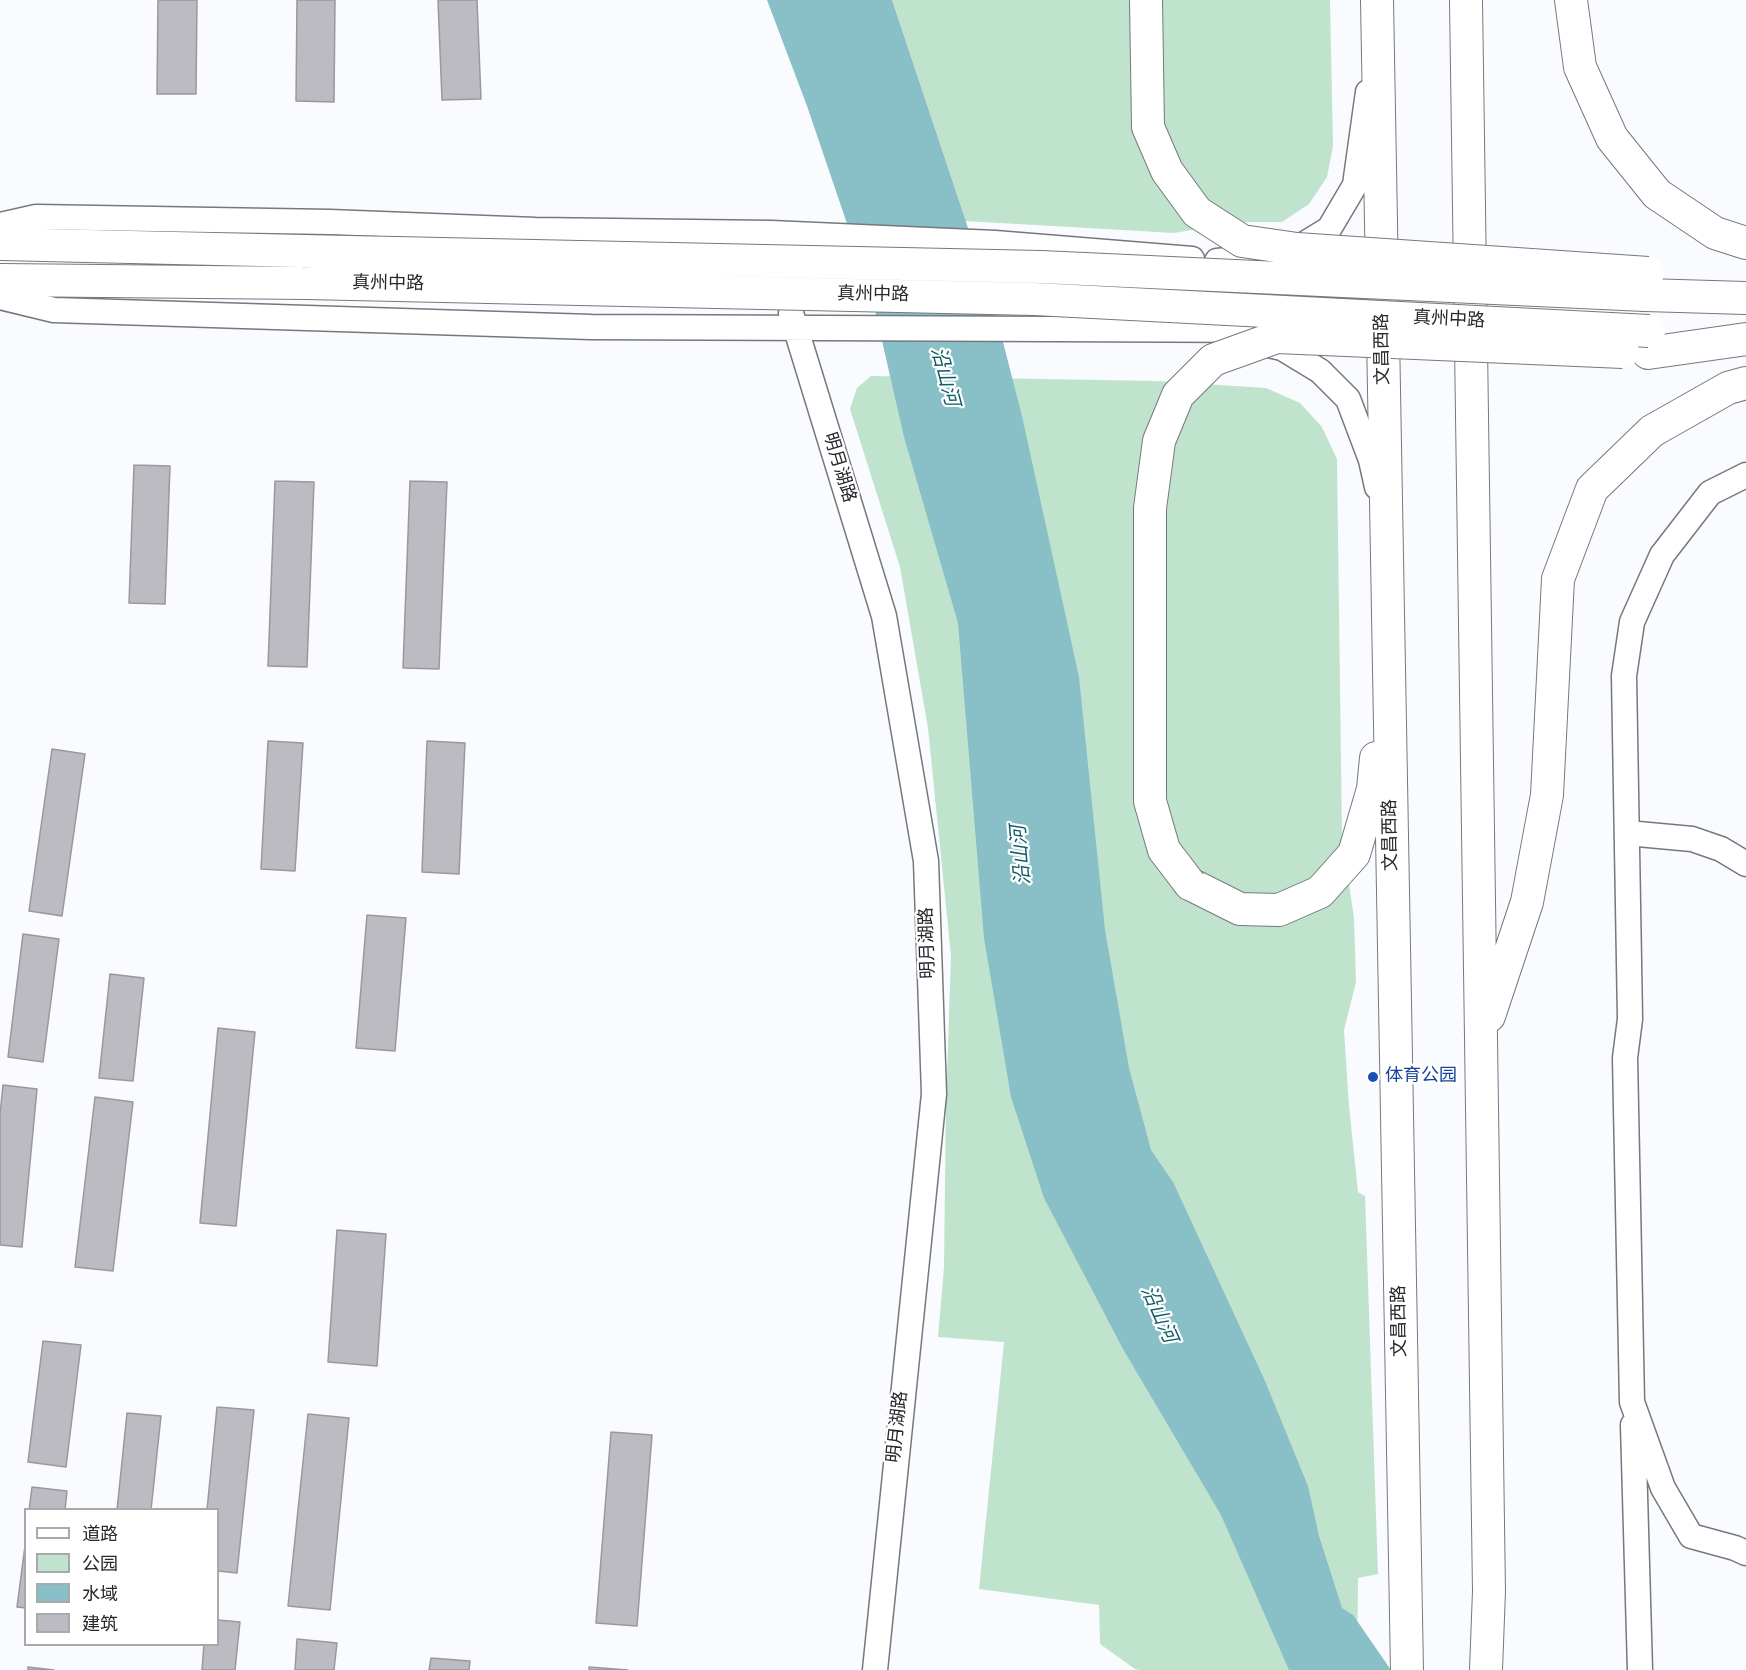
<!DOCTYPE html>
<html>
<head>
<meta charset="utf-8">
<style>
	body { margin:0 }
	#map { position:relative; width:1746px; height:1670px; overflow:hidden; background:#f9fbfe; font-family:Overpass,"Noto Sans SC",sans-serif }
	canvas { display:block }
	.legend { position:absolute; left:24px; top:1508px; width:195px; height:138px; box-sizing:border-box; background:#fff; border:2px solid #a8a9aa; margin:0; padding:8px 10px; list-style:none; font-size:18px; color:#26282a }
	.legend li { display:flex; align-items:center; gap:12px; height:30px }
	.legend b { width:30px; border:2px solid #a8a9aa }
</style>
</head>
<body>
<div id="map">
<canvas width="1746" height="1670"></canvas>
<ul class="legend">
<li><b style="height:8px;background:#fff"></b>道路</li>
<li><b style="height:16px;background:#c0e3cd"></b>公园</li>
<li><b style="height:16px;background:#89bfc6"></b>水域</li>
<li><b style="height:16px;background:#bcbbc1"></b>建筑</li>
</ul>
</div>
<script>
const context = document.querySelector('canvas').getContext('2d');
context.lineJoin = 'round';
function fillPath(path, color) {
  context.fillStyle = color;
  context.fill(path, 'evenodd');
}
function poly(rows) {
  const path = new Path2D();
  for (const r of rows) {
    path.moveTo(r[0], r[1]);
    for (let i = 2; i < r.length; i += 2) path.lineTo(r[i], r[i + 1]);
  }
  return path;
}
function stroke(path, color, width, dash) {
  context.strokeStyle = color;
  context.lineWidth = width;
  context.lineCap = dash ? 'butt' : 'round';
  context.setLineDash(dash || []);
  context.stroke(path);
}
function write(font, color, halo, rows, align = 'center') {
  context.font = font + ' Overpass,"Noto Sans SC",sans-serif';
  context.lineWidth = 4.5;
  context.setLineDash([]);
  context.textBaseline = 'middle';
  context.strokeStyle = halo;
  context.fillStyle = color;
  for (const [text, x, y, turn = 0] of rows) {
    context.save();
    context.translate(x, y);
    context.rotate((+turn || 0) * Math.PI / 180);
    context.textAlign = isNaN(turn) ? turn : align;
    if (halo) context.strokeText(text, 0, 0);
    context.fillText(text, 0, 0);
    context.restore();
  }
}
fillPath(poly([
	[892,0,1330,0,1333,146,1327,177,1309,204,1282,222,1237,222,1174,233,965,221],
	[871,376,1156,381,1266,388,1300,403,1322,427,1337,459,1342,837,1354,918,1356,982,1344,1030,1349,1106,1358,1192,1365,1196,1378,1574,1358,1578,1357,1670,1140,1670,1135,1669,1100,1644,1099,1605,979,1589,1004,1342,938,1337,944,1267,946,1103,951,956,928,728,900,567,850,409,857,388]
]), '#c0e3cd');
fillPath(poly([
	[767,0,892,0,993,303,1022,416,1079,677,1105,930,1129,1068,1151,1150,1173,1182,1265,1381,1308,1486,1319,1536,1342,1608,1353,1615,1391,1670,1289,1670,1221,1515,1123,1349,1044,1198,1011,1097,984,938,958,623,904,437,872,297,807,106]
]), '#89bfc6');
const building = poly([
	[158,0,197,0,196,94,157,94,158,0],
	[297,0,335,0,334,102,296,101,297,0],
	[438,0,477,0,481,99,442,100,438,0],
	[134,465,170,466,165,604,129,603,134,465],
	[275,481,314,482,307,667,268,666,275,481],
	[410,481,447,482,439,669,403,668,410,481],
	[268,741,303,743,295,871,261,869,268,741],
	[427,741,465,743,459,874,422,872,427,741],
	[52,749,85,754,62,916,29,911,52,749],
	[367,915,406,918,395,1051,356,1048,367,915],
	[23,934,59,939,43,1062,8,1057,23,934],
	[110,974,144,978,133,1081,99,1078,110,974],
	[218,1028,255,1032,236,1226,200,1223,218,1028],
	[3,1085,37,1089,22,1247,0,1245,0,1114,3,1085],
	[95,1097,133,1102,113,1271,75,1267,95,1097],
	[337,1230,386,1234,377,1366,328,1362,337,1230],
	[43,1341,81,1345,66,1467,28,1462,43,1341],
	[217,1407,254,1410,237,1573,218,1571,218,1510,207,1510,217,1407],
	[127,1413,161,1416,151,1510,117,1510,127,1413],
	[308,1414,349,1418,330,1610,288,1606,308,1414],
	[611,1432,652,1435,637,1626,596,1623,611,1432],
	[32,1487,67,1491,65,1510,29,1510,32,1487],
	[26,1538,26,1608,17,1607,26,1538],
	[218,1620,240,1622,235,1670,202,1670,204,1644,218,1644,218,1620],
	[297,1639,337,1643,334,1670,295,1670,297,1639],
	[431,1658,470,1661,469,1670,429,1670,431,1658],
	[28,1667,54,1670,28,1670,28,1667],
	[589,1667,628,1670,589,1670,589,1667]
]);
fillPath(building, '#bcbbc1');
stroke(building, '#99989e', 1.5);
const minor = poly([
	[0,225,36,217,330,222,535,230,771,233,995,243,1192,259],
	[1217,261,1288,254,1329,229,1355,185,1368,92],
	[0,297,54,310,591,327,1283,330],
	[791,313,884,616,926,861,934,1094,875,1670],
	[1260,343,1282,348,1320,371,1348,399,1371,460,1377,487],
	[1746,475,1710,493,1662,555,1632,622,1624,676,1630,1019,1625,1058,1632,1402,1663,1488,1691,1536,1735,1548,1746,1553],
	[1627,833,1692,839,1721,849,1746,864],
	[1633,1425,1640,1670]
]);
const major = poly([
	[1377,0,1407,1670],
	[1466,0,1489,1591,1486,1670],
	[1571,0,1580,67,1612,138,1657,194,1715,233,1746,243],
	[0,244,303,251],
	[0,280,306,283],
	[1645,295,1746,298],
	[1648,353,1746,339],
	[1190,884,1240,909,1279,910,1320,892,1354,854,1373,789,1376,758],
	[1489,1016,1527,902,1547,795,1558,579,1592,489,1652,431,1728,388,1746,383]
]);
stroke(minor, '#75787e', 27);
stroke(major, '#75787e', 34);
stroke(minor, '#fff', 24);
stroke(major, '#fff', 32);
const majorBridge = poly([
	[1146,0,1148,127,1167,171,1197,212,1242,241,1297,249,1648,273],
	[303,251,1041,267,1645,295],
	[306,283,1035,299,1649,331],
	[1190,884,1164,850,1150,801,1150,508,1159,441,1178,395,1213,360,1277,337,1623,352]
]);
stroke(majorBridge, '#75787e', 34, []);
stroke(majorBridge, '#fff', 32);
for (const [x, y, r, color] of [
	[1373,1077,6,"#1a4fb4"]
]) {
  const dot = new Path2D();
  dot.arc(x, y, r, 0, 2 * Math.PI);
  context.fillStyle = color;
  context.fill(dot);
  stroke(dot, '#fff', 2);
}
write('18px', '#26282a', '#fff', [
	["真州中路",388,285,1],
	["真州中路",873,296,1],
	["真州中路",1449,321,3],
	["文昌西路",1384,349,-91],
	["明月湖路",838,468,73],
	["文昌西路",1392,835,-91],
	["明月湖路",929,943,-92],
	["文昌西路",1401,1321,-91],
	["明月湖路",899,1427,-84]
]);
write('18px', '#164399', '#fff', [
	["体育公园",1385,1077]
], 'left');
write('italic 20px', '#0f5c64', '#fff', [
	["沿山河",943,377,75],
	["沿山河",1023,855,-95],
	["沿山河",1157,1315,66]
]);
</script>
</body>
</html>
